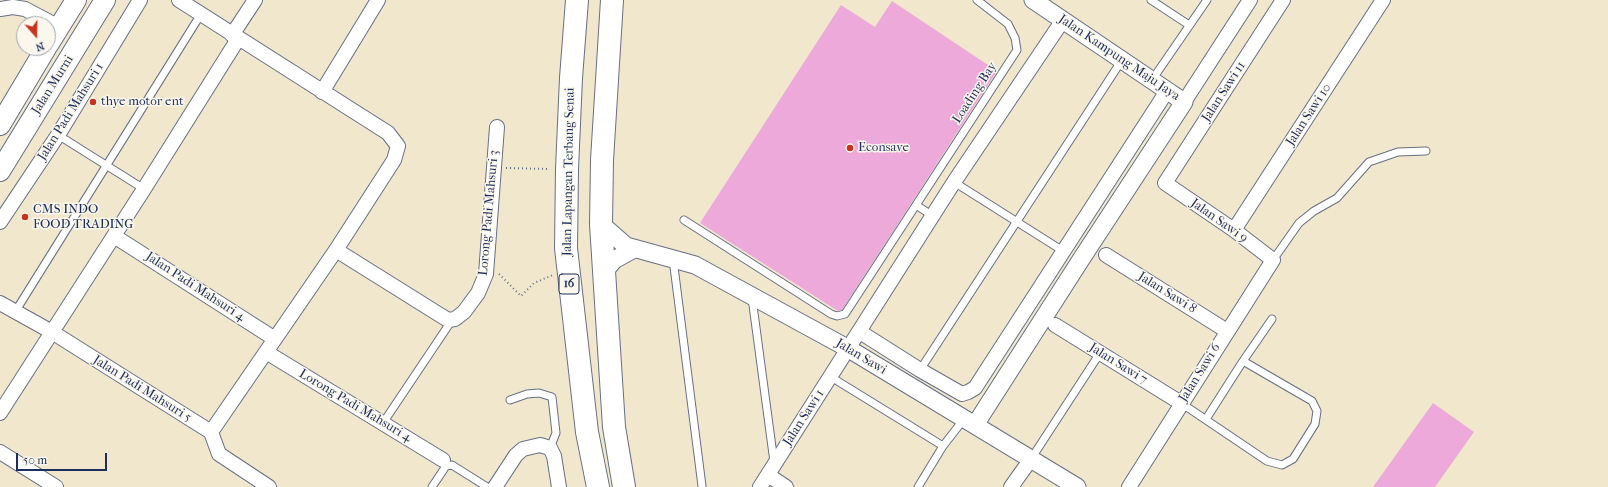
<!DOCTYPE html>
<html>
<head>
<meta charset="utf-8">
<style>
	body { margin:0 }
	#map { position:relative; width:1608px; height:487px; overflow:hidden; background:#f1e7cd; font-family:"IM FELL French Canon",serif }
	canvas { display:block }
	.north { position:absolute; left:16px; top:16px; width:40px; height:40px; box-sizing:border-box; background:#fbf7ec; border:1px solid #a1a7b3; border-radius:50%; rotate:160deg; font-size:11px; font-weight:700; line-height:16px; text-align:center; color:#1b2f5e }
	.north::after { content:''; display:block; margin:auto; width:14px; height:18px; background:#c8321e; clip-path:polygon(50% 0,100% 100%,50% 72%,0 100%) }
	.scale { position:absolute; left:16px; top:453px; width:91px; height:18px; box-sizing:border-box; border:2px solid #1b2f5e; border-top:0; padding-left:5px; font-size:12px; line-height:14px; white-space:nowrap; color:#1b2f5e; -webkit-text-stroke:3px #fbf7ec; paint-order:stroke }
</style>
</head>
<body>
<div id="map">
<canvas width="1608" height="487"></canvas>
<div class="north">N</div>
<div class="scale">50 m</div>
</div>
<script>
const context = document.querySelector('canvas').getContext('2d');
context.lineJoin = 'round';
function fillPath(path, color) {
  context.fillStyle = color;
  context.fill(path, 'evenodd');
}
function poly(rows) {
  const path = new Path2D();
  for (const r of rows) {
    path.moveTo(r[0], r[1]);
    for (let i = 2; i < r.length; i += 2) path.lineTo(r[i], r[i + 1]);
  }
  return path;
}
function stroke(path, color, width, dash) {
  context.strokeStyle = color;
  context.lineWidth = width;
  context.lineCap = dash ? 'butt' : 'round';
  context.setLineDash(dash || []);
  context.stroke(path);
}
function write(font, color, halo, rows, align = 'center') {
  context.font = font + ' "IM FELL French Canon",serif';
  context.lineWidth = 3;
  context.setLineDash([]);
  context.textBaseline = 'middle';
  context.strokeStyle = halo;
  context.fillStyle = color;
  for (const [text, x, y, turn = 0] of rows) {
    context.save();
    context.translate(x, y);
    context.rotate((+turn || 0) * Math.PI / 180);
    context.textAlign = isNaN(turn) ? turn : align;
    if (halo) context.strokeText(text, 0, 0);
    context.fillText(text, 0, 0);
    context.restore();
  }
}
fillPath(poly([
	[892,1,997,71,842,310,838,311,700,223,841,5,875,27],
	[1433,403,1474,432,1435,487,1373,487]
]), '#eca9da');
const service = poly([
	[1151,0,1189,25],
	[1152,80,1207,0],
	[58,135,144,189],
	[954,182,1063,251],
	[916,205,933,216],
	[684,220,831,314,837,316,845,314,1017,50,1015,38,1008,24,977,0],
	[673,259,702,486],
	[1273,260,1299,223,1314,211,1337,198,1369,162,1398,152,1426,151],
	[752,298,774,462],
	[15,312,201,14],
	[1243,361,1272,319],
	[920,370,1122,60],
	[831,377,943,446,964,419],
	[510,400,527,394,539,393,552,397,556,433,550,448],
	[1181,403,1267,461,1282,465,1293,459,1315,424,1317,411,1312,401,1243,361,1206,419],
	[383,423,452,320],
	[1031,459,1100,353],
	[432,487,446,466,452,465,487,487],
	[918,487,943,446]
]);
const minor = poly([
	[179,0,388,133,398,146,394,160,336,250,211,432],
	[0,9,13,7,25,9,59,27],
	[232,35,255,0],
	[322,92,378,0],
	[1184,102,1250,0],
	[0,222,58,135,140,0],
	[1234,230,1383,0],
	[114,236,275,339],
	[336,250,448,320,455,319,464,312,478,293,486,274,497,127],
	[1106,255,1227,331],
	[0,303,52,332,211,432,219,454,269,487],
	[1055,325,1181,403],
	[860,332,920,370,962,394,968,392,975,388,1167,91],
	[266,352,443,460],
	[0,413,144,189,238,39],
	[0,452,56,487],
	[768,475,786,487],
	[495,487,516,455,523,449,540,445,550,448,554,456,559,487],
	[760,487,954,182,1063,20],
	[1011,487,1031,459],
	[1129,487,1273,260,1234,230,1165,183,1283,0]
]);
const tertiary = poly([
	[601,224,626,246,695,265,849,349,1077,487],
	[603,273,614,260,634,249],
	[975,425,1080,261,1184,102,1033,0]
]);
const secondary = poly([
	[48,45,76,0],
	[0,125,46,48],
	[0,171,105,0]
]);
const trunk = poly([
	[577,0,571,78,567,169,566,248,587,432,598,487],
	[612,0,602,160,601,224,614,427,624,487]
]);
stroke(service, '#666f85', 9);
stroke(minor, '#666f85', 16);
stroke(tertiary, '#666f85', 19);
stroke(secondary, '#666f85', 22);
stroke(trunk, '#666f85', 24);
stroke(poly([
	[506,168,550,169],
	[499,274,521,296,534,283,553,275]
]), '#666f85', 2, [1, 3]);
stroke(service, '#fff', 7);
stroke(minor, '#fff', 14);
stroke(tertiary, '#fff', 17);
stroke(secondary, '#fff', 20);
stroke(trunk, '#fff', 22);
for (const [x, y, r, color] of [
	[93,102,4,"#c8321e"],
	[850,148,4,"#c8321e"],
	[25,217,4,"#c8321e"]
]) {
  const dot = new Path2D();
  dot.arc(x, y, r, 0, 2 * Math.PI);
  context.fillStyle = color;
  context.fill(dot);
  stroke(dot, '#fbf7ec', 1.5);
}
for (const [x, y, w] of [
	[569,284,20]
]) {
  const box = new Path2D();
  box.roundRect(x - w / 2, y - 10, w, 20, 3);
  context.fillStyle = '#fbf7ec';
  context.fill(box);
  stroke(box, '#1b2f5e', 1);
}
write('bold 12px', '#1b2f5e', null, [
	["16",569,284]
]);
write('13px', '#1b2f5e', '#fbf7ec', [
	["Jalan Kampung Maju Jaya",1119,58,34],
	["Jalan Murni",53,85,-58],
	["Jalan Sawi 11",1224,92,-57],
	["Loading Bay",975,93,-57],
	["Jalan Padi Mahsuri 1",71,112,-58],
	["Jalan Sawi 10",1309,115,-57],
	["Jalan Lapangan Terbang Senai",569,172,-89],
	["Lorong Padi Mahsuri 3",489,213,-85],
	["Jalan Sawi 9",1219,221,35],
	["Jalan Padi Mahsuri 4",195,287,33],
	["Jalan Sawi 8",1167,293,32],
	["Jalan Sawi",861,357,31],
	["Jalan Sawi 7",1118,364,32],
	["Jalan Sawi 6",1200,373,-58],
	["Jalan Padi Mahsuri 5",142,389,32],
	["Lorong Padi Mahsuri 4",355,406,31],
	["Jalan Sawi 1",804,418,-57]
]);
write('13px', '#1b2f5e', '#fbf7ec', [
	["thye motor ent",101,102],
	["Econsave",858,148],
	["CMS INDO",33,210],
	["FOOD TRADING",33,225]
], 'left');
</script>
</body>
</html>
